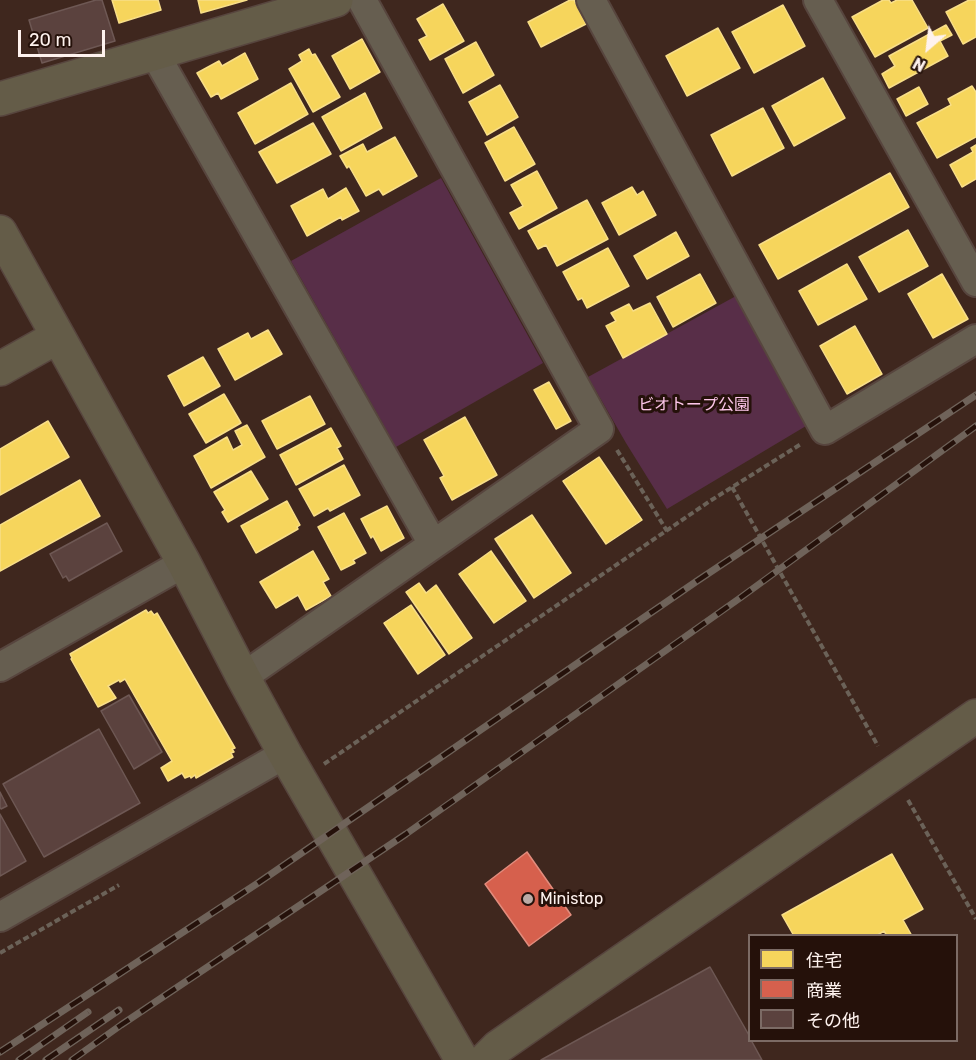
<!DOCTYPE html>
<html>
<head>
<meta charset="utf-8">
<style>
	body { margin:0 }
	#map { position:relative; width:976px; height:1060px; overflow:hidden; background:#3f271e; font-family:Rubik,"Noto Sans JP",sans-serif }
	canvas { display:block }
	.legend { position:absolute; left:748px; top:934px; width:210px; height:108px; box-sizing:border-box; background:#25110a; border:2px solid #7c6b65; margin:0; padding:8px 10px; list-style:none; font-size:18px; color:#fef2ee }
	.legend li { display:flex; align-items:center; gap:12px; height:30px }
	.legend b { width:30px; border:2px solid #7c6b65 }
	.north { position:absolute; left:898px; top:18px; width:60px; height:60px; -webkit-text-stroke:4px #25110a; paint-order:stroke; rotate:208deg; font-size:16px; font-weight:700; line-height:24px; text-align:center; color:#fef2ee }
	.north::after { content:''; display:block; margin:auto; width:21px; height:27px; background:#fef2ee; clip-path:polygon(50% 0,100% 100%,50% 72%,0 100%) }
	.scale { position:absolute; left:18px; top:30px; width:87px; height:27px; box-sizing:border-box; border:3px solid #fef2ee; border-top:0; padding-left:8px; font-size:18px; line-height:21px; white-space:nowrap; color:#fef2ee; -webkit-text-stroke:4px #25110a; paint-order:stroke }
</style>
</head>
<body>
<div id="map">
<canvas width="976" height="1060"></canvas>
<ul class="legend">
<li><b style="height:16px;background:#f6d55c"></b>住宅</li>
<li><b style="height:16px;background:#d6604d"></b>商業</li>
<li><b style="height:16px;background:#5b423e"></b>その他</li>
</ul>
<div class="north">N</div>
<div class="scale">20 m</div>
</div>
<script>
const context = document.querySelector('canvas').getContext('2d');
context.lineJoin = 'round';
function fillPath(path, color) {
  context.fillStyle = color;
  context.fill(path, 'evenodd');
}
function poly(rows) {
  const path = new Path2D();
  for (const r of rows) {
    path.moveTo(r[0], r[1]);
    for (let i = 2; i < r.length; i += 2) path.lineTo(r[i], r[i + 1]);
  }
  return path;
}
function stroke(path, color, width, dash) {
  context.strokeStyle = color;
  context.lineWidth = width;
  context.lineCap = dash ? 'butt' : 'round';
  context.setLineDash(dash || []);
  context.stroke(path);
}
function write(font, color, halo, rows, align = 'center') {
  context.font = font + ' Rubik,"Noto Sans JP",sans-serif';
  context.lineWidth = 6;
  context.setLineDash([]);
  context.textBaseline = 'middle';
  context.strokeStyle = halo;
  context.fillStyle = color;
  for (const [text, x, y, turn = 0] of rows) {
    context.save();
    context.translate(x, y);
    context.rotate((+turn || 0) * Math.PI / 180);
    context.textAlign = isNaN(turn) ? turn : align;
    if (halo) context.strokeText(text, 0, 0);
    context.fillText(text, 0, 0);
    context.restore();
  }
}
fillPath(poly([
	[441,178,543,363,396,447,291,261],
	[736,296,806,426,667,509,626,443,588,377]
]), '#582e48');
const homes = poly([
	[112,0,158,0,161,10,119,23,112,0],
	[198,0,247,0,201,13,198,0],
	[570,0,574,0,586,24,541,47,528,22,570,0],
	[883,0,889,0,891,3,897,0,912,0,928,28,875,57,852,17,883,0],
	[969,0,976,0,976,37,963,44,946,12,969,0],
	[443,4,464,41,430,60,419,40,427,36,417,19,443,4],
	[783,5,805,46,754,73,732,32,783,5],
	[946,25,952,35,940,41,948,56,889,88,882,74,895,66,889,56,946,25],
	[718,28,740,68,687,96,666,56,718,28],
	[362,39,380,72,350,89,332,56,362,39],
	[476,42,494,75,463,93,445,59,476,42],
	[309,49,312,55,315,54,340,97,313,112,289,69,302,61,299,55,309,49],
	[245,53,258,79,221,99,218,93,211,97,197,73,219,61,222,66,245,53],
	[823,78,845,118,794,146,772,106,823,78],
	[291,83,308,114,255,144,238,113,291,83],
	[500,85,518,117,487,135,469,102,500,85],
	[972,86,976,92,976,137,937,158,917,123,951,105,948,99,972,86],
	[919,87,928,104,906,116,897,99,919,87],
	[365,93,382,128,341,151,322,117,365,93],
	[763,108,784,148,732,176,711,135,763,108],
	[313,123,331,154,277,183,259,152,313,123],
	[514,127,535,164,505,181,485,143,514,127],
	[395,137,417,176,383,195,379,189,366,196,349,166,347,168,340,156,363,144,367,152,395,137],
	[976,145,976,179,962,187,950,165,973,152,971,148,976,145],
	[537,171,557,208,519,229,510,213,523,206,511,185,537,171],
	[890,173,909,207,778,279,759,245,890,173],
	[632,187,637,195,643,191,656,215,619,235,602,203,632,187],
	[346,188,359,211,342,220,341,217,307,236,291,206,323,189,328,199,346,188],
	[587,200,608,239,557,266,546,245,538,249,528,231,587,200],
	[908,230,928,266,879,292,859,257,908,230],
	[676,232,689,256,647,279,634,256,676,232],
	[608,248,629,286,587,308,582,298,578,300,563,272,608,248],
	[847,264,867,299,818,325,799,291,847,264],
	[700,274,716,303,673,327,657,297,700,274],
	[942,274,968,319,933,338,908,294,942,274],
	[650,303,667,334,623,358,606,326,616,321,611,313,629,304,633,311,650,303],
	[855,326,882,374,847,394,820,346,855,326],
	[268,330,282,354,235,380,218,349,248,333,251,339,268,330],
	[203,357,220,386,184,406,168,376,203,357],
	[549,382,571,421,556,429,534,390,549,382],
	[224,394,241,423,206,443,189,414,224,394],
	[310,396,325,424,277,449,262,421,310,396],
	[465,417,497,475,452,500,440,478,444,476,424,440,465,417],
	[48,421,69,457,0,495,0,449,48,421],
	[247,425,265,457,211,488,194,456,227,437,233,450,242,445,235,431,247,425],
	[331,428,341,446,337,448,343,459,296,485,280,455,331,428],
	[599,457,642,520,606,544,563,481,599,457],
	[344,465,360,495,330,511,328,508,314,516,299,489,344,465],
	[251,471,268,499,228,522,222,512,225,510,214,492,251,471],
	[80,480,100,516,0,571,0,525,80,480],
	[287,501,300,525,297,527,298,529,256,553,241,526,287,501],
	[387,506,404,538,381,551,373,536,371,538,361,519,387,506],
	[344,513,366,553,353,560,355,563,341,570,318,527,344,513],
	[532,515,571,573,534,598,495,539,532,515],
	[313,551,329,579,323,582,331,596,306,610,298,595,276,608,260,582,313,551],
	[491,551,526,601,494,623,459,574,491,551],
	[419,583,426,593,436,585,472,638,449,654,406,592,419,583],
	[411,605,445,655,418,674,384,623,411,605],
	[146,610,148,613,151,611,154,615,157,613,235,748,232,749,234,752,231,753,233,757,196,778,195,775,191,778,190,776,185,778,182,773,168,781,161,768,172,761,125,679,120,682,119,680,108,686,116,698,98,707,71,659,72,658,70,654,146,610],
	[892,854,923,909,903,920,912,936,887,936,884,931,876,936,794,936,782,915,892,854]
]);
fillPath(homes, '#f6d55c');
stroke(homes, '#f8de88', 1.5);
const shops = poly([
	[527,852,571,915,529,946,485,884,527,852]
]);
fillPath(shops, '#d6604d');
stroke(shops, '#e28c7d', 1.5);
const building = poly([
	[96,0,102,0,115,41,42,63,29,20,96,0],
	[107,523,122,551,69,581,66,576,63,578,50,554,107,523],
	[129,695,162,752,134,769,101,711,129,695],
	[99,729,140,803,44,857,3,784,99,729],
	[0,792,7,806,1,809,0,807,0,792],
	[0,814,26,861,0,876,0,814],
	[710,967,750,1037,750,1040,751,1040,762,1060,541,1060,710,967]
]);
fillPath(building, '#5b423e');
stroke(building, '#6e5854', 1.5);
const street = poly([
	[591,0,825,430,976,339],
	[818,0,976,282],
	[155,54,433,544],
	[0,667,184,563],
	[243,677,599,429,362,0],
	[0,917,285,754]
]);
const secondary = poly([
	[0,99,336,0],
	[0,232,184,563,243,677,285,754,462,1060],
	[0,369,57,337],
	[485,1060,498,1047,976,716]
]);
stroke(street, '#57453e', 32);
stroke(secondary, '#57453e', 36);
stroke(poly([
	[617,450,667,531],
	[732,487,878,746],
	[324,764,710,501,801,444],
	[908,800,976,919],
	[0,953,119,885]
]), '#6b6258', 4, [6, 3]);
stroke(street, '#665e50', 28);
stroke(secondary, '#645c48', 33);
const rail = poly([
	[0,1052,258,883,697,581,976,395],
	[19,1060,88,1012],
	[46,1060,119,1010],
	[72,1060,121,1025,406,834,740,598,976,426]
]);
stroke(rail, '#6f635a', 7);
stroke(rail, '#25110a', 4.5, [14]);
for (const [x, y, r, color] of [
	[528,899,6,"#bbaba5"]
]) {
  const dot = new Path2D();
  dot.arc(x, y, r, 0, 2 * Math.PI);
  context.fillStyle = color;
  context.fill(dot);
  stroke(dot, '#25110a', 2);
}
write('16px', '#fdc6ea', '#25110a', [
	["ビオトープ公園",694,405]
]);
write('16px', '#fef2ee', '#25110a', [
	["Ministop",540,899]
], 'left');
</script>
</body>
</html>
